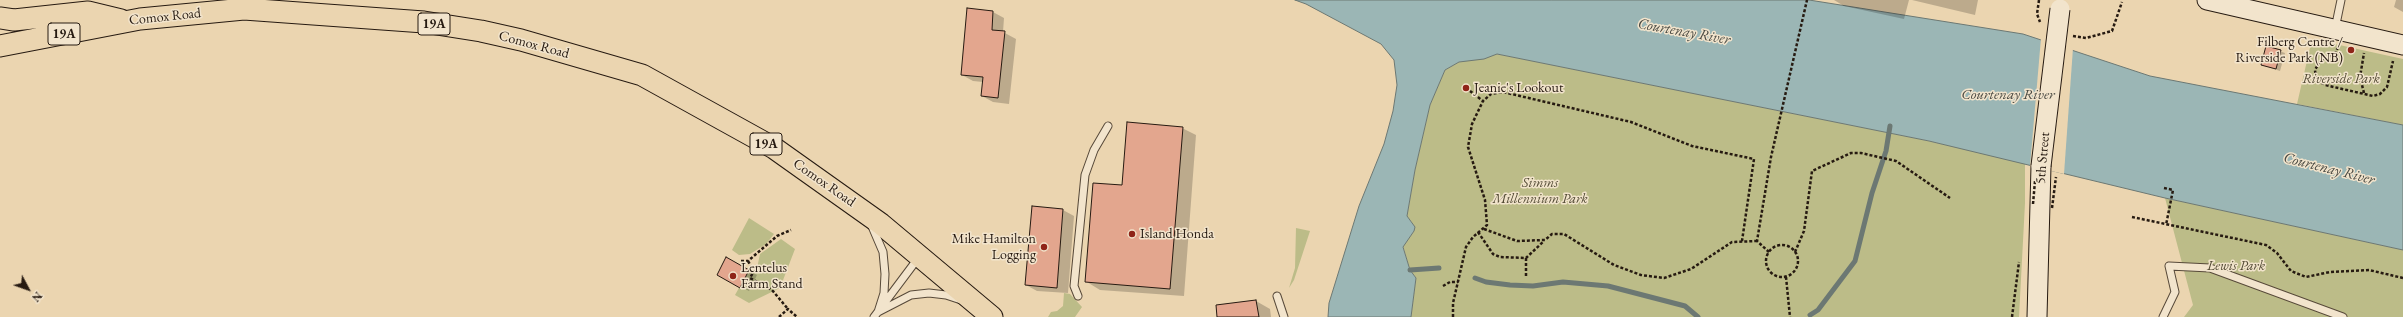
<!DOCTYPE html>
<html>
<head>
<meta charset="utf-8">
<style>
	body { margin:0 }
	#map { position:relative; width:2403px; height:317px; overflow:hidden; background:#ebd5b0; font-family:"EB Garamond",serif }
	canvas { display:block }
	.north { position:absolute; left:8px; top:269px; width:40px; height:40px; -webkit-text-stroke:3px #f2e4cc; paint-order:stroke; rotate:131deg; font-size:11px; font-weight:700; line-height:16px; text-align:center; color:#261a11 }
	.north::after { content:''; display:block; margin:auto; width:14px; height:18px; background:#261a11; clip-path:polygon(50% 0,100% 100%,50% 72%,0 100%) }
</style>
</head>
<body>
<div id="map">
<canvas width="2403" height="317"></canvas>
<div class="north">N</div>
</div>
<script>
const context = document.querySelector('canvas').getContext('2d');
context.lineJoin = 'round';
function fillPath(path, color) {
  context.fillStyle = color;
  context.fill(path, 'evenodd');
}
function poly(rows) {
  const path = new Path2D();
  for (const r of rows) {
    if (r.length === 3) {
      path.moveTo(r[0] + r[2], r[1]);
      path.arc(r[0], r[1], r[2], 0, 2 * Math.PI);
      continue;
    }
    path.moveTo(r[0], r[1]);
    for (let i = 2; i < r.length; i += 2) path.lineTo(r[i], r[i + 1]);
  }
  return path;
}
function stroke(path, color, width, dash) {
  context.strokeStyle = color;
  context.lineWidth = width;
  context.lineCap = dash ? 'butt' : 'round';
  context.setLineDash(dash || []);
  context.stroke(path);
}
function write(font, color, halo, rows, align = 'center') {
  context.font = font + ' "EB Garamond",serif';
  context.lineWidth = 3;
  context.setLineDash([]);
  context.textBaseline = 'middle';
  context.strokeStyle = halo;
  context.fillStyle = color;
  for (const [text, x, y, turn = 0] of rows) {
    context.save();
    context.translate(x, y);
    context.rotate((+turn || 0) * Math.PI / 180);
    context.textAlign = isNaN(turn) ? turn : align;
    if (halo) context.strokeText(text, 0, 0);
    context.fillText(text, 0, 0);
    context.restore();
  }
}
fillPath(poly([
	[2312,39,2403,59,2403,125,2297,104],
	[1497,54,1929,141,2025,163,2025,203,2019,317,1411,317,1416,278,1410,270,1403,246,1414,231,1413,224,1407,216,1415,170,1430,105,1445,70,1459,62],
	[2165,198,2403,250,2403,317,2184,317,2193,305],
	[749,218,774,234,766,244,750,254,739,255,732,250],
	[1296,228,1310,231,1294,280,1289,288,1295,268],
	[781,239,795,249,780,288,749,303,735,295,749,270,756,273,760,254],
	[1064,293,1070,294,1082,307,1075,317,1048,317,1051,312,1057,311,1063,306]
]), '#bcbc88');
const water = poly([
	[1295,0,1809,0,2023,34,2150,76,2403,125,2403,250,2165,198,1929,141,1497,54,1484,59,1459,62,1445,70,1430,105,1415,170,1407,216,1415,227,1414,231,1403,247,1410,270,1416,278,1411,317,1328,317,1329,303,1359,206,1384,144,1393,111,1397,85,1394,60,1381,44,1306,4,1295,0]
]);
fillPath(water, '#9bb6b5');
stroke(water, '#6c7873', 1);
fillPath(poly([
	[2041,38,2073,48,2064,174,2030,166]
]), '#ebd5b0');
fillPath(poly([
	[1834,0,1909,0,1904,19,1844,6],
	[1912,0,1978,0,1975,15],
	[2396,0,2403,0,2403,12,2394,7],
	[968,9,993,12,1004,18,1003,32,1016,39,1009,104,993,102,982,96,983,82,973,81,962,75],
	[2267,47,2285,53,2280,71,2262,65],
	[1182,128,1196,135,1184,296,1100,290,1087,282,1123,186],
	[1063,210,1074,216,1068,293,1037,291,1026,285],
	[727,259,757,275,749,291,726,279],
	[1256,301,1270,309,1271,317,1218,317]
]), '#0003');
stroke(poly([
	[1410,270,1439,268],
	[1475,278,1486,282,1510,285,1533,286,1563,282,1608,286,1685,306,1698,317],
	[1810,315,1818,310,1855,261,1872,193,1886,151,1890,126]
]), '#6c7873', 5);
const building = poly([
	[967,8,993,11,992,30,1005,31,998,98,981,96,983,77,961,75,967,8],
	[2266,46,2281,50,2276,69,2261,65,2266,46],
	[1127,122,1183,127,1170,289,1085,282,1093,183,1122,185,1127,122],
	[1032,206,1063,209,1057,288,1025,285,1032,206],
	[726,257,749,270,740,288,717,275,726,257],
	[1256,300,1259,317,1217,317,1216,305,1256,300]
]);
fillPath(building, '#e3a68e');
stroke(building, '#261a11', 1);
const lane = poly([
	[2335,29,2341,0],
	[871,224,883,252,885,274,884,293,878,312],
	[1078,296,1074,286,1085,175,1094,150,1108,126],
	[1277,296,1284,317],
	[878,312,911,295,929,293,946,295,961,300],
	[874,317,919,257],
	[2163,317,2175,292,2169,266,2210,268,2343,317]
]);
const secondary = poly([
	[2207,0,2403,45],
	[2037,317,2041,166]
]);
const primary = poly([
	[0,18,14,20,88,12,121,20],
	[0,46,140,19,244,9,424,22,481,31,521,40,642,75,774,148,881,224,992,317]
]);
stroke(lane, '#574939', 9);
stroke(secondary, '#261a11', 21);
stroke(primary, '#261a11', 23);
stroke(poly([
	[2039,0,2037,14,2040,22],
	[2073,36,2086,38,2112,31,2122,2],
	[2338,47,2335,54,2320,61,2315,70,2316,79,2325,85,2373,96,2380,94,2387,87,2393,61],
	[1466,88,1483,101],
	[2364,93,2360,77,2364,53],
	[2164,188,2173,190,2166,225],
	[2132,217,2266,245,2277,253,2291,271,2306,277,2330,272,2369,270,2403,278],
	[1484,229,1517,241,1545,240,1552,234,1564,234,1614,265,1641,275,1664,278,1691,269,1732,242,1757,241],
	[1478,232,1493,254,1500,257,1526,258,1544,241],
	[1782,261,16],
	[1769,252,1757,241,1771,157,1807,0],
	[1795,252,1804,231,1812,171,1851,153,1861,153,1896,161,1950,198],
	[1526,258,1526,277],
	[741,261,748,261,777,236,791,230],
	[748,261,754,271,750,278,772,290,788,309],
	[1786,277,1790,317],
	[1443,286,1450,282,1458,282],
	[779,317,788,309,797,317],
	[1453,317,1453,303,1466,247,1473,237,1487,225,1485,200,1468,147,1472,124,1483,101,1491,94,1503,92,1631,122,1692,146,1754,159,1742,241],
	[2012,317,2019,262]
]), '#261a11', 2.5, [3, 2]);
stroke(lane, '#f2e4cc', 7);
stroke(secondary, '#f2e4cc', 19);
stroke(primary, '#ebd5b0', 21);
const secondaryBridge = poly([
	[2041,166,2060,9]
]);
stroke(secondaryBridge, '#261a11', 21, []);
stroke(poly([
	[2033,204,2035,181],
	[2052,208,2056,177]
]), '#261a11', 2.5, [3, 2]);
stroke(secondaryBridge, '#f2e4cc', 19);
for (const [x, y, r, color] of [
	[2351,50,4,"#8f2418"],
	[1466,88,4,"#8f2418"],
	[1132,234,4,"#8f2418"],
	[1044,247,4,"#8f2418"],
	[733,276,4,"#8f2418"]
]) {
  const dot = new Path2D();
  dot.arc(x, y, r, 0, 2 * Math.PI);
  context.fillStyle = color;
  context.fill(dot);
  stroke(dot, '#f2e4cc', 1.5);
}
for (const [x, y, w] of [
	[434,24,32],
	[64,34,32],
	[766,144,32]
]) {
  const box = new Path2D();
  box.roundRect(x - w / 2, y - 11, w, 22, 3);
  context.fillStyle = '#f2e4cc';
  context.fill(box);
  stroke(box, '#261a11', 1);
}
write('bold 13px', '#261a11', null, [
	["19A",434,24],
	["19A",64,34],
	["19A",766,144]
]);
write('14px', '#261a11', '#f2e4cc', [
	["Comox Road",165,17,-6],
	["Comox Road",534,45,15],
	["5th Street",2043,158,-85],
	["Comox Road",824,183,35]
]);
write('14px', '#261a11', '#f2e4cc', [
	["Filberg Centre /",2343,42,"right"],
	["Riverside Park (NB)",2343,58,"right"],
	["Jeanie's Lookout",1474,88],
	["Island Honda",1140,234],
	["Mike Hamilton",1036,239,"right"],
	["Logging",1036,255,"right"],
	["Lentelus",741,268],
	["Farm Stand",741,284]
], 'left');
write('italic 14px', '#534b35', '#f2e4cc', [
	["Riverside Park",2341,79],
	["Simms",1540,183],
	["Millennium Park",1540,199],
	["Lewis Park",2236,266]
]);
write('italic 15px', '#494942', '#f2e4cc', [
	["Courtenay River",1684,32,10],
	["Courtenay River",2008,95],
	["Courtenay River",2329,169,14]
]);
</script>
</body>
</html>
